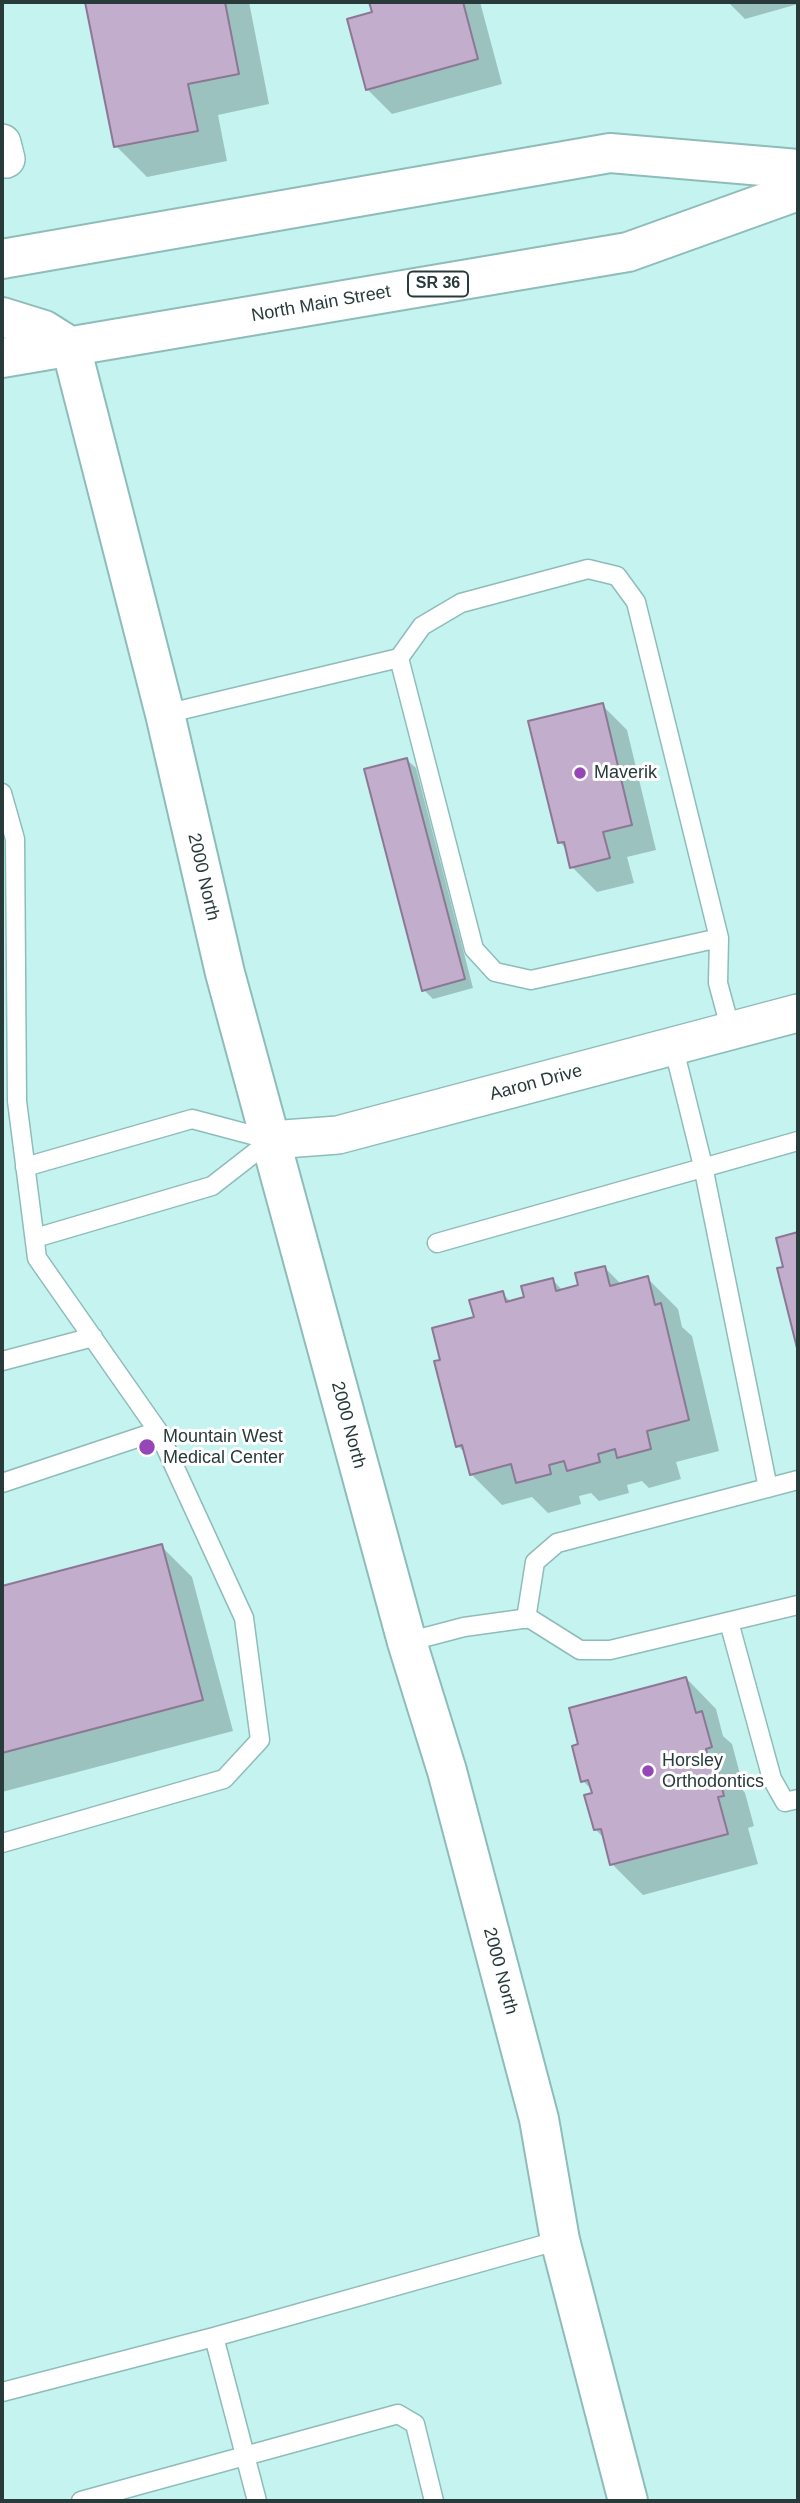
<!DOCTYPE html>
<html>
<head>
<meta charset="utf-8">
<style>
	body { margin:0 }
	#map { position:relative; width:800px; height:2503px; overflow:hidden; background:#c4f3f0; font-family:Helvetica,sans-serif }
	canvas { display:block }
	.frame { position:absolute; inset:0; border:4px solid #283b3a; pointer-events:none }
</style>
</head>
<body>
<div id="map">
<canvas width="800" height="2503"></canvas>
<div class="frame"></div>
</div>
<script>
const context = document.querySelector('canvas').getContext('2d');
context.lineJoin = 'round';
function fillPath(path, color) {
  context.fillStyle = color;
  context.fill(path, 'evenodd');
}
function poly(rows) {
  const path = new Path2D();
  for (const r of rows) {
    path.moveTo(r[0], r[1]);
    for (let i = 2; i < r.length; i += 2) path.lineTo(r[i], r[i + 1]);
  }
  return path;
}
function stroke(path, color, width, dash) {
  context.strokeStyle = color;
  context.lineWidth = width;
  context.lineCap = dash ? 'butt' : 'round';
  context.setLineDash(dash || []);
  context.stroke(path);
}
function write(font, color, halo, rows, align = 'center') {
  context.font = font + ' Helvetica,sans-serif';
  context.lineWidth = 6;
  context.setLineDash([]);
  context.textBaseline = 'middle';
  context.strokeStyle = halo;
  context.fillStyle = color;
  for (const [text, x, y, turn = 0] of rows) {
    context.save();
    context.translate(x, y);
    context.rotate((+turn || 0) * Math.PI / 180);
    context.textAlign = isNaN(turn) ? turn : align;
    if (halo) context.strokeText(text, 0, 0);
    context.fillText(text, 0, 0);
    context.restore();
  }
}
fillPath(poly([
	[87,2,249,2,269,104,218,115,227,161,147,177,116,146],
	[371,2,480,2,502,84,392,114,367,89,374,13],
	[728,2,798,2,798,4,745,19],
	[602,705,627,730,656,850,627,857,634,883,597,892,572,867,568,851,560,842],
	[407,760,416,768,473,988,433,999,424,990],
	[798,1234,798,1345,779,1269,785,1268,778,1239],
	[604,1267,622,1285,647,1278,678,1309,682,1327,692,1336,719,1451,676,1462,681,1479,649,1488,642,1481,627,1485,629,1493,599,1501,591,1493,579,1496,581,1504,548,1513,532,1497,502,1505,471,1474,466,1454,458,1446,436,1362,442,1361,476,1318,502,1293,512,1303,526,1298,553,1280,563,1291,581,1286],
	[161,1546,192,1577,233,1731,2,1792,2,1588],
	[686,1678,716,1709,723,1736,732,1744,741,1778,735,1780,745,1793,754,1826,748,1828,758,1864,643,1895,612,1864,605,1839,595,1829,593,1791,583,1781]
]), '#0003');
const building = poly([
	[85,2,225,2,239,74,188,84,198,131,114,147,85,2],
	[369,2,463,2,478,59,366,90,347,19,372,12,369,2],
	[603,703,632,825,603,832,610,858,570,868,564,842,558,843,528,721,603,703],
	[407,758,465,979,422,991,364,769,407,758],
	[798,1232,798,1352,777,1268,783,1267,776,1238,798,1232],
	[605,1266,610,1286,648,1276,655,1305,661,1303,689,1420,647,1431,651,1449,617,1458,615,1449,598,1454,600,1462,567,1471,564,1461,549,1465,551,1474,516,1483,511,1464,470,1475,462,1445,456,1447,434,1361,440,1360,432,1328,474,1317,469,1300,503,1291,506,1302,524,1297,521,1286,553,1278,556,1291,578,1285,575,1273,605,1266],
	[162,1544,203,1700,2,1753,2,1586,162,1544],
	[686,1677,696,1713,702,1711,712,1747,706,1749,709,1762,715,1760,724,1796,718,1797,728,1834,610,1865,601,1829,594,1830,584,1795,592,1793,588,1780,581,1782,572,1746,578,1744,569,1708,686,1677]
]);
fillPath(building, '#c2adcc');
stroke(building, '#8b7894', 2);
const lane = poly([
	[399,658,474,949,495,972,531,980,719,938],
	[165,714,399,658,422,626,461,603,588,569,617,576,636,602,719,938,718,983,731,1031],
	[2,793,15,839,17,1101,37,1258,158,1431,244,1618,260,1740,224,1779,2,1843],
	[673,1045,703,1166,768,1488],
	[25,1167,192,1119,271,1140],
	[35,1238,212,1186,271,1140],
	[437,1243,798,1141],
	[2,1361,93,1337],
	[2,1483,158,1431],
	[526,1619,535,1562,557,1543,798,1480],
	[729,1622,772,1779,785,1802,798,1799],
	[407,1642,464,1627,529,1618,580,1650,610,1650,798,1605],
	[214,2337,257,2501],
	[2,2392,214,2337,560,2240],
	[81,2501,398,2414,415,2424,434,2501]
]);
const street = poly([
	[2,143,6,159],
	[271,1140,338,1135,798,1013]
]);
const secondary = poly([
	[71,347,165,714,225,973,407,1642,447,1771,539,2119,560,2240,628,2501]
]);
const highway = poly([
	[2,259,610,153,798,169],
	[2,317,44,330,71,347],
	[2,358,628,252,798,191]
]);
stroke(lane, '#8ebcba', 21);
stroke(street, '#8ebcba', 40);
stroke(secondary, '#8ebcba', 42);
stroke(highway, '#8ebcba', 42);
stroke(lane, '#fff', 18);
stroke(street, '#fff', 37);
stroke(secondary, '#fff', 38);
stroke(highway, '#fff', 38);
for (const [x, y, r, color] of [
	[580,773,7,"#9647b7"],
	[147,1447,9,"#9647b7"],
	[648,1771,7,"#9647b7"]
]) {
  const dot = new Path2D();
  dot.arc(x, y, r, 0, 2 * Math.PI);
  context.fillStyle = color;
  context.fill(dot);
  stroke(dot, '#fff', 2.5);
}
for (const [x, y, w] of [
	[438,284,60]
]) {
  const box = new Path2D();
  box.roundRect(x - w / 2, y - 12.5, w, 25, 5);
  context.fillStyle = '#fff';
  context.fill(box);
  stroke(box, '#283b3a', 2);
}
write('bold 16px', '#283b3a', null, [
	["SR 36",438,284]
]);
write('18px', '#283b3a', '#fff', [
	["North Main Street",321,304,-10],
	["2000 North",203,877,77],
	["Aaron Drive",536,1083,-15],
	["2000 North",348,1425,75],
	["2000 North",500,1971,75]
]);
write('18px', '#283b3a', '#fff', [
	["Maverik",594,773],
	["Mountain West",163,1437],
	["Medical Center",163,1458],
	["Horsley",662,1761],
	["Orthodontics",662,1782]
], 'left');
</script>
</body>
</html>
